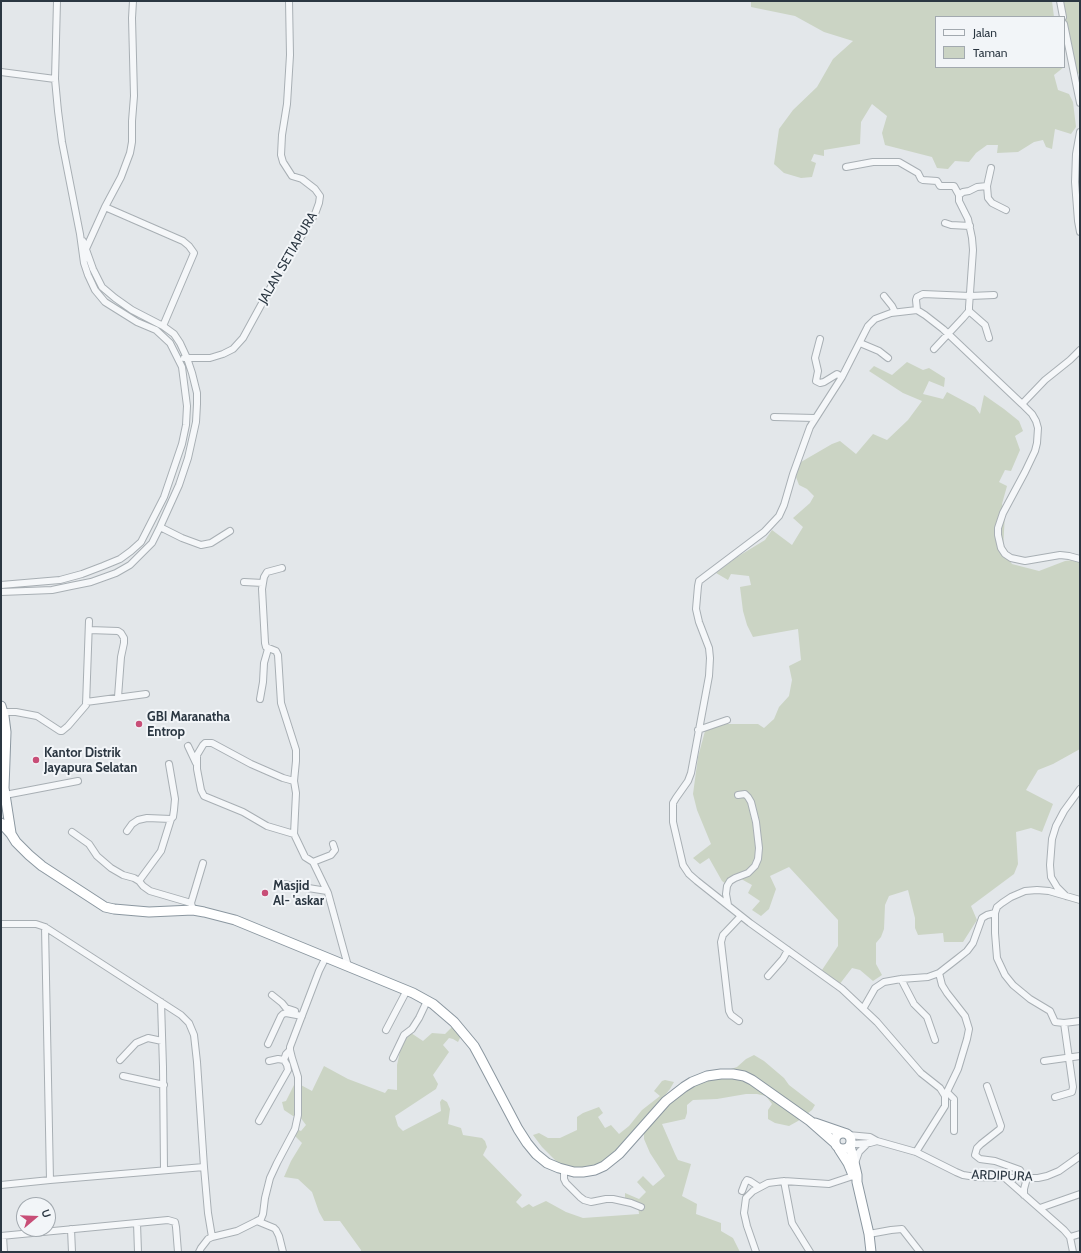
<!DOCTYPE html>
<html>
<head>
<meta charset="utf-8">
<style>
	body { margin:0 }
	#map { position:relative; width:1081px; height:1253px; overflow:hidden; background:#e3e7ea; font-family:Cabin,sans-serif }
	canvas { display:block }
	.frame { position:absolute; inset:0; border:2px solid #2b3742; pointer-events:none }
	.legend { position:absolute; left:935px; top:16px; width:130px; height:52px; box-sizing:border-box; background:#f2f5f8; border:1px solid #a2a9af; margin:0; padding:5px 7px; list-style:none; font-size:12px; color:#2b3742 }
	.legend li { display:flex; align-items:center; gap:8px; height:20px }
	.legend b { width:20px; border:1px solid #a2a9af }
	.north { position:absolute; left:16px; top:1197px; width:40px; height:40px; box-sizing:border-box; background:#f2f5f8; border:1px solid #a2a9af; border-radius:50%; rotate:71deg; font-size:11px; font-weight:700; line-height:16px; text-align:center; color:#2b3742 }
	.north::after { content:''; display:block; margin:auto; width:14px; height:18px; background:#c84e77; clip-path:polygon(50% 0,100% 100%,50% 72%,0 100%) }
</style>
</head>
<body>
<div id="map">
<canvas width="1081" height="1253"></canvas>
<div class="frame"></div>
<ul class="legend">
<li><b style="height:5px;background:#f5f7f9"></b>Jalan</li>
<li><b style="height:11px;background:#cbd4c4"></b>Taman</li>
</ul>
<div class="north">U</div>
</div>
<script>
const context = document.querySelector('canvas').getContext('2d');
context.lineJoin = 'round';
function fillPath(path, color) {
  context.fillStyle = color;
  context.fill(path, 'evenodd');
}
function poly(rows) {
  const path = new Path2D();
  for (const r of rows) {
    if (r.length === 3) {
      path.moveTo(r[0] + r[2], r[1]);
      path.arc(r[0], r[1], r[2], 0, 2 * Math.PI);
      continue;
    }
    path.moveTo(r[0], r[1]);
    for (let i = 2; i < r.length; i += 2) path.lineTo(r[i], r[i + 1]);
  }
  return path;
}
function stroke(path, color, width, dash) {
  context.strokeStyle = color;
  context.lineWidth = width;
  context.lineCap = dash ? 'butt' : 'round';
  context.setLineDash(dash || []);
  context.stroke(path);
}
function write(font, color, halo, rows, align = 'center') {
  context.font = font + ' Cabin,sans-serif';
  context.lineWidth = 4;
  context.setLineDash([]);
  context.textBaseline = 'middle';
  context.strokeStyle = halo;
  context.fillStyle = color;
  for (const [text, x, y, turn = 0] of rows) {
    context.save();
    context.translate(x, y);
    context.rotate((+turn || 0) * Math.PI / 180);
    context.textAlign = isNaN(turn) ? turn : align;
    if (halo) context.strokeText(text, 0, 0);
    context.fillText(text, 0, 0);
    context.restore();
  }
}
fillPath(poly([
	[751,1,1052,1,1054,17,936,17,936,67,1064,67,1054,75,1058,90,1069,94,1073,102,1076,127,1071,134,1055,129,1052,149,1046,147,1043,140,1034,142,1018,152,997,153,998,145,987,145,976,153,969,162,955,161,948,169,937,168,932,157,885,145,882,133,887,116,872,104,861,122,860,144,824,150,824,156,814,154,811,161,816,163,812,177,801,178,784,173,774,164,779,129,793,110,817,87,833,59,853,41,824,32,795,16,751,7],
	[1059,1,1080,1,1080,74,1075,73,1064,28,1064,17],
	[907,362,923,370,929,368,945,378,944,387,929,381,923,394,943,399,947,392,975,407,980,414,984,395,1004,409,1019,421,1023,431,1015,436,1020,450,1011,471,1005,470,999,482,1007,486,1002,504,1005,513,1003,550,1012,564,1039,571,1065,561,1080,559,1080,749,1053,764,1038,770,1026,790,1053,804,1042,832,1031,828,1016,832,1018,864,1014,874,971,906,977,920,963,942,944,942,943,933,918,935,915,928,915,918,908,890,889,896,885,905,884,929,881,937,876,943,876,964,882,975,873,981,860,970,852,968,839,985,822,970,838,946,838,920,789,867,770,876,776,889,769,909,761,916,752,910,760,901,748,893,752,885,734,875,726,884,722,881,709,858,700,864,693,858,711,844,697,810,693,794,698,757,705,731,724,724,758,724,764,728,774,719,779,707,789,696,792,680,789,666,801,660,798,629,753,637,747,625,743,611,740,587,751,585,749,576,731,574,728,580,716,573,737,557,765,540,772,530,792,545,803,527,793,518,810,503,814,496,807,489,799,485,794,472,801,462,832,444,840,441,856,454,873,434,887,440,908,420,922,401,903,393,869,371,874,366,892,375],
	[454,1025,462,1034,458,1042,453,1039,449,1038,443,1045,449,1052,433,1075,438,1084,436,1089,395,1116,398,1126,403,1131,441,1111,440,1102,442,1099,447,1102,450,1109,448,1124,461,1128,463,1135,482,1138,485,1141,487,1147,483,1155,522,1195,516,1202,522,1208,529,1204,533,1207,546,1201,566,1212,583,1218,639,1214,638,1204,625,1200,625,1193,639,1199,646,1192,637,1182,643,1176,653,1186,665,1176,650,1153,644,1139,644,1134,638,1131,605,1163,587,1170,570,1169,559,1164,542,1147,533,1135,539,1133,548,1138,560,1138,577,1130,577,1117,583,1113,599,1107,603,1113,598,1117,605,1128,611,1125,619,1134,629,1126,642,1110,660,1096,654,1091,662,1081,665,1080,674,1082,670,1089,662,1099,717,1069,725,1071,737,1067,746,1059,754,1055,764,1061,784,1078,789,1085,815,1105,812,1110,798,1121,789,1126,775,1123,768,1119,768,1110,772,1104,766,1096,757,1094,746,1094,717,1099,693,1100,687,1105,687,1113,685,1119,662,1124,675,1154,678,1160,691,1164,682,1196,697,1204,696,1214,721,1223,721,1231,733,1238,740,1252,361,1252,361,1250,340,1221,324,1221,319,1212,312,1192,298,1179,284,1177,291,1161,302,1143,294,1135,296,1129,301,1131,306,1125,300,1117,293,1116,284,1110,282,1102,286,1101,294,1085,299,1084,312,1091,324,1066,348,1079,385,1093,388,1089,397,1090,397,1065,402,1042,411,1033,423,1041,432,1033,445,1034]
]), '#cbd4c4');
const minor = poly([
	[1060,1,1063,17],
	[1064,24,1080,103],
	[1,72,55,79],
	[1080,132,1076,154,1075,182,1078,221,1080,232],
	[846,167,873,162,899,162,918,173,921,179,923,180,937,181,940,186,954,186,959,195],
	[991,168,987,186,988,198,992,203,1006,210],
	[105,207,183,241,189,246,194,253,163,326],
	[945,223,951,225,970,226],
	[85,251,105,207,121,177,130,153,132,142,132,121,134,96,132,18,133,1],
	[884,296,892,306,895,312],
	[917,310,916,300,917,297,923,294,970,296,994,295],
	[969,311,985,325,989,338],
	[820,339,815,358,818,371,816,381,820,383,824,382,837,374,842,377],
	[860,343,879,351,888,358],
	[934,349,963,318,969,311,969,307,973,250,972,238,968,219,959,201,959,195,963,192,969,191,977,187,987,186],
	[1080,350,1070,360,1045,380,1022,404,1032,414,1036,421,1038,428,1037,443,1035,451,1025,472,1003,513,998,528,998,535,1001,548,1005,554,1011,558,1025,561,1060,555,1069,556,1080,559],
	[184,358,210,358,223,354,233,349,243,338,278,274,315,214,319,203,320,196,315,189,302,179,292,176,283,162,281,155,282,135,287,104,290,55,289,1],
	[774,417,815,418],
	[160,527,182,538,201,545,211,543,230,531],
	[282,568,267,572,264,577,262,589,265,643,266,647,276,651,278,655,281,703,296,750,296,761,294,781,296,793,294,834,305,857,313,862,328,893,348,966],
	[244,582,263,583],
	[1,585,60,580,82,574,103,566,120,559,131,551,141,542,164,497,182,444,186,425,187,406,182,367,170,343,156,330,137,322,105,302,95,290,88,275,84,263,80,234,62,142,58,111,55,79,57,1],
	[1,592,52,590,71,586,91,582,116,573,130,565,152,543,160,527,179,485,188,458,196,422,197,404,197,393,192,373,187,358,180,343,174,334,163,326,132,310,115,298,102,287,93,269,83,241],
	[89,630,118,631,121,633,124,638,124,643,121,657,118,697],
	[260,699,263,682,264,663,268,649],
	[86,702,146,694],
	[3,712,16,712,37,716,60,731,62,731,68,726,86,705,89,621],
	[698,730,727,720],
	[188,746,196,763],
	[294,781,283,778,251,764,212,743,205,743,203,745,197,755,197,769,201,790,204,796,243,812,267,826,294,834],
	[5,795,78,781],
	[171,819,161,851,139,881,143,886,150,891,191,903,193,910],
	[127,831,132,824,138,820,147,818,171,819,173,817,174,810,175,799,169,764],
	[72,832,89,844,97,856,111,868,123,875,134,878,139,881],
	[313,862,331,855,335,850,333,844],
	[277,883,327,891],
	[1066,896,1057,887,1051,877,1050,865,1052,839,1056,826,1064,811,1080,789],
	[1080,900,1049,891,1037,890,1025,891,1011,897,1002,903,997,907,995,913,995,933,997,958,1005,975,1013,985,1030,999,1050,1011,1055,1022,1064,1023,1080,1021],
	[191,903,203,863],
	[728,905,726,894,727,886,730,881,735,878,748,873,755,866,758,859,759,848,756,822,751,802,748,797,745,794,738,795],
	[1,924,36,924,45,927,181,1015,189,1023,194,1035,197,1062,204,1167,50,1180],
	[939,973,942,985,947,993,965,1016,969,1029,967,1039,958,1069,945,1096],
	[768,976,783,959,788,950],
	[901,979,914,1004,927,1017,935,1040],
	[272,995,282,1003,286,1008,295,1011],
	[161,1002,163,1067,164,1170],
	[863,1009,875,988,884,982,901,979,928,977,939,973,957,959,967,951,973,943,982,918,987,915,995,913],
	[739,1021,731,1015,729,1011,721,942,723,935,741,916],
	[386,1030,407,990],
	[268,1044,281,1016,283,1014,286,1013,302,1016],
	[393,1058,404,1035,412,1029,419,1018,427,1001],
	[120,1060,136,1043,143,1040,148,1038,162,1041],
	[269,1061,278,1059,284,1060],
	[1044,1061,1080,1056],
	[123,1076,164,1085],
	[987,1086,1001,1126,1000,1129,981,1144,977,1148,975,1155,980,1159,995,1161,1020,1170,1023,1178],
	[947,1092,954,1099,954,1131],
	[1055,1097,1072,1092,1073,1087,1064,1023],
	[259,1121,288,1070,287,1065,284,1060,286,1054,290,1050],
	[848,1135,870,1137,877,1141,916,1152,956,1172,963,1175,976,1177,1005,1178,1038,1178,1047,1176,1059,1171,1080,1156],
	[851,1144,870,1143,877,1141],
	[916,1152,945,1106,945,1096,940,1088,921,1073,877,1022,842,989,750,923,697,881,689,874,683,865,673,822,673,803,676,798,688,781,691,773,709,676,710,658,709,648,699,622,696,609,698,586,699,581,764,532,779,516,784,505,793,474,810,427,842,377,868,326,875,319,891,313,917,310,925,315,943,329,1022,404],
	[855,1163,859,1152,868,1143],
	[204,1167,208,1213,212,1237,237,1231,261,1219,263,1214,265,1198,270,1178,277,1163,295,1129,298,1115,298,1077,292,1058,290,1050,290,1047,319,971,326,957],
	[564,1169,564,1179,566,1183,580,1197,584,1200,591,1202,606,1199,613,1199,631,1203,641,1207],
	[1005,1178,1064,1230,1070,1237,1073,1252],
	[784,1181,792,1223,810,1252],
	[1,1185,50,1180,45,927],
	[742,1191,745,1183,747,1180,750,1181,759,1187],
	[1024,1195,1024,1189,1027,1178],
	[1040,1208,1080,1194],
	[257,1221,274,1228,276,1230,279,1236,283,1252],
	[137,1223,138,1252],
	[71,1229,72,1252],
	[869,1234,891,1230,902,1229,920,1252],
	[1,1236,168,1220,175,1222,176,1227,178,1252],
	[3,1236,4,1252],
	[1070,1237,1080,1234],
	[199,1252,201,1248,208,1239,212,1237],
	[756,1252,747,1226,744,1213,746,1198,753,1191,768,1183,784,1181,829,1184,856,1175]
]);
const highway = poly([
	[1,706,4,716,6,732,4,788,11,833],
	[1,823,11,834,16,842,29,855,42,866,105,907,114,909,149,912,193,910,204,912,235,920,413,993,433,1004,454,1022,474,1046,480,1057,518,1129,527,1143,536,1154,547,1163,559,1168,574,1172,583,1172,595,1170,604,1166,619,1154,666,1101,684,1087,692,1082,707,1076,721,1074,733,1074,744,1076,752,1080,810,1121,835,1143],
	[815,1123,844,1133],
	[843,1141,8],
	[850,1145,857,1175,857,1182,869,1234,871,1252],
	[839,1149,848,1163,853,1175]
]);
stroke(minor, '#a8afb4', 8);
stroke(highway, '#8b97a0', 11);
stroke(minor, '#f5f7f9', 6);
stroke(highway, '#fff', 9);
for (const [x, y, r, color] of [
	[139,724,4,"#c84e77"],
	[36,760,4,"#c84e77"],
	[265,893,4,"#c84e77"]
]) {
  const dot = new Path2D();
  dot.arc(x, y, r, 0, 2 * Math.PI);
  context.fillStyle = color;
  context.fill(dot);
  stroke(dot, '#f2f5f8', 1.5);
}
write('13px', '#2b3742', '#f2f5f8', [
	["JALAN SETIAPURA",288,258,-60],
	["ARDIPURA",1002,1176,2]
]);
write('bold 13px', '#2b3742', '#f2f5f8', [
	["GBI Maranatha",147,717],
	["Entrop",147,732],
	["Kantor Distrik",44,753],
	["Jayapura Selatan",44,768],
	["Masjid",273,886],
	["Al- 'askar",273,901]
], 'left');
</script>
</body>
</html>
